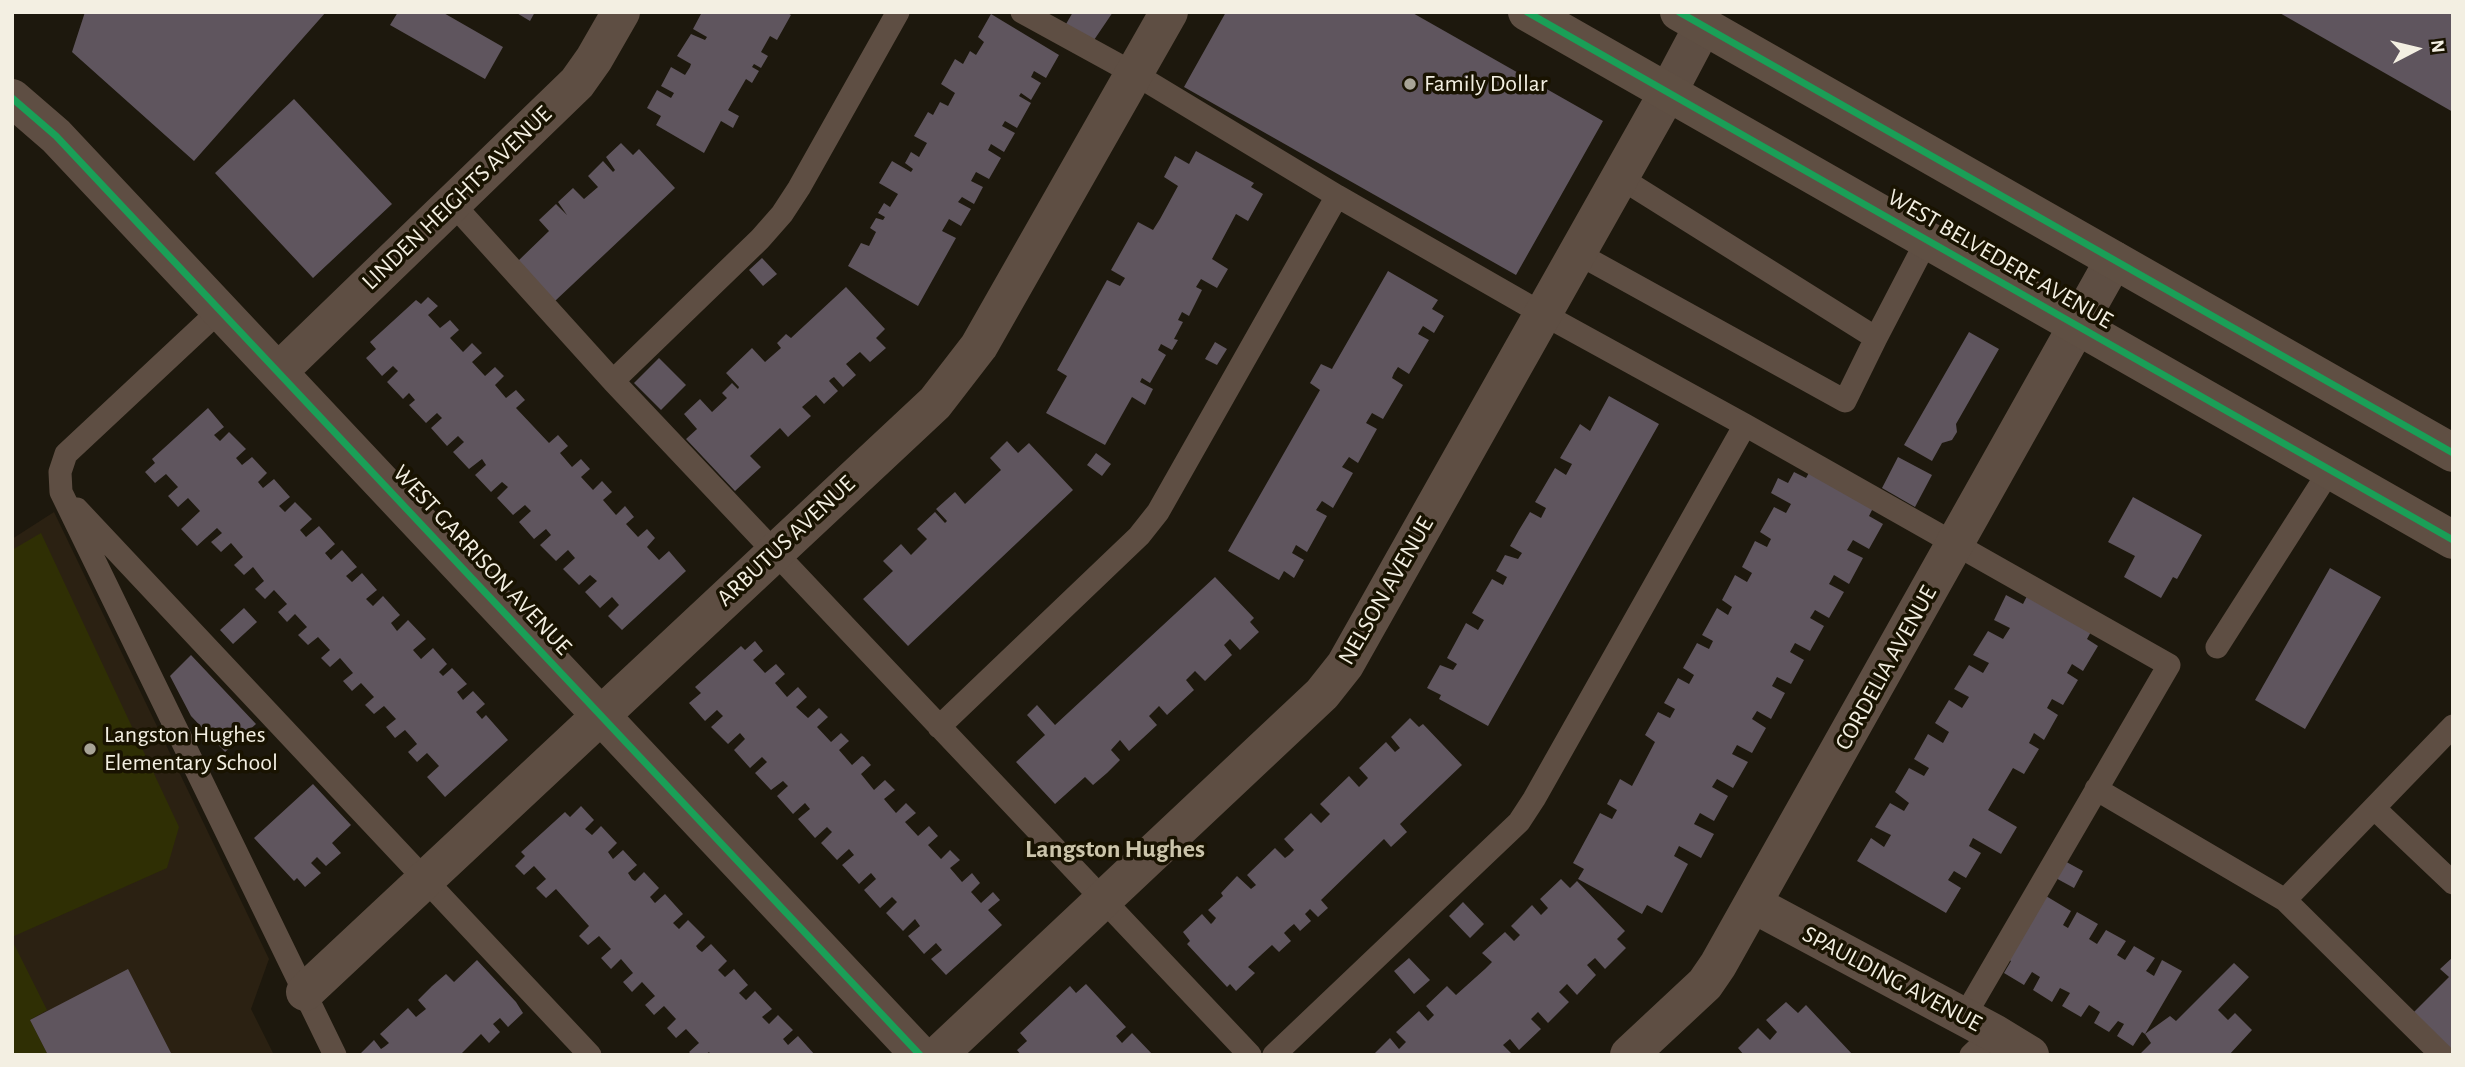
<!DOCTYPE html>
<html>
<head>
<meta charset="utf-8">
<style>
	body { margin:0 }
	#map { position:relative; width:2465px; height:1067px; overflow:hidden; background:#1d180d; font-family:"Alegreya Sans",sans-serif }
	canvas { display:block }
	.frame { position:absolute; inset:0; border:14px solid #f3efe2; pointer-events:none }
	.north { position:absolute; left:2381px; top:14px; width:70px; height:70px; -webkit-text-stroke:5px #191301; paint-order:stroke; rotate:83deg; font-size:19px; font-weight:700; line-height:28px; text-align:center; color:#f3efe2 }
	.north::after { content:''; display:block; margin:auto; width:24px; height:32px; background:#f3efe2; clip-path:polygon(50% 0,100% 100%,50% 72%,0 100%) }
</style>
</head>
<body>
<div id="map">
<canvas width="2465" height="1067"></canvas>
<div class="frame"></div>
<div class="north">N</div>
</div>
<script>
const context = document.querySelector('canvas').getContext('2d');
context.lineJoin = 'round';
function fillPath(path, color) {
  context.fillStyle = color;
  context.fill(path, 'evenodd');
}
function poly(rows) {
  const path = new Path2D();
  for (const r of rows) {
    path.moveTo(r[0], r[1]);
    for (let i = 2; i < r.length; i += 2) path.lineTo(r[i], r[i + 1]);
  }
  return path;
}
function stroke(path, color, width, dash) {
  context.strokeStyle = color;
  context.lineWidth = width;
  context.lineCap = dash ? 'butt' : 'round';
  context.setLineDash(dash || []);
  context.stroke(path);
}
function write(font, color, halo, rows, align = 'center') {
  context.font = font + ' "Alegreya Sans",sans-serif';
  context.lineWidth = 7;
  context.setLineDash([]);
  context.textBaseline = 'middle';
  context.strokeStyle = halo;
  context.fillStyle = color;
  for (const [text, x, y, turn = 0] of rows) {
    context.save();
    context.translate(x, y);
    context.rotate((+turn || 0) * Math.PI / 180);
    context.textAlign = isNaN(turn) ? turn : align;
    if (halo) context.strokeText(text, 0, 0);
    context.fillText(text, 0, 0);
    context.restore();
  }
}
fillPath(poly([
	[54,512,269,959,251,1009,274,1055,12,1055,12,539]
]), '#2b2112');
fillPath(poly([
	[41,533,179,827,167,868,12,937,12,550],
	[12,940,47,1010,30,1020,48,1055,12,1055]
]), '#2f2f04');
fillPath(poly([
	[85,12,326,12,194,161,72,52],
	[398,12,442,12,503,47,485,79,390,25],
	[515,12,535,12,530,21],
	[702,12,786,12,791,15,777,40,770,36,761,52,768,56,761,68,754,64,752,67,759,71,752,83,746,79,728,110,739,116,733,128,721,121,704,153,656,125,661,116,647,108,657,90,671,98,674,93,661,86,671,67,685,75,690,67,691,64,677,56,691,34,705,40,707,37,693,29],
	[1073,12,1113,12,1094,40,1066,24],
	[1226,12,1411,12,1603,121,1516,275,1184,87],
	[2278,12,2453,12,2453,112],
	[991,14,1059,55,1046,78,1034,71,1031,77,1041,83,1031,100,1021,93,1019,96,1031,103,1017,128,1005,121,1002,126,1015,133,1004,152,991,144,988,150,1001,158,989,179,976,172,971,181,983,187,974,204,962,197,958,202,971,209,961,226,949,219,942,231,956,238,918,306,848,266,861,243,869,246,876,232,870,228,876,218,883,220,885,217,878,213,884,203,890,207,898,194,879,183,892,161,911,172,913,169,905,163,911,152,919,157,927,143,914,136,928,112,933,115,940,102,948,106,955,93,941,84,955,59,963,64,970,51,976,55,984,42,978,37],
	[294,99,392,204,313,278,215,173],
	[621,143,633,155,639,149,675,188,555,301,518,261,549,231,539,220,556,204,567,215,558,202,573,188,584,199,598,187,588,176,603,161,613,172,615,170,606,157],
	[1196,151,1254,183,1251,187,1263,194,1248,221,1236,214,1212,259,1228,269,1217,288,1201,279,1196,287,1202,290,1189,316,1182,312,1178,320,1183,322,1174,339,1178,340,1172,350,1161,344,1158,350,1166,355,1150,383,1142,378,1140,382,1153,389,1145,405,1132,397,1105,445,1046,413,1067,376,1057,370,1107,280,1120,286,1125,278,1111,270,1138,222,1153,230,1160,219,1178,186,1164,177,1175,156,1189,164],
	[762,258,777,274,763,286,749,270],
	[1388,271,1438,300,1432,309,1444,316,1434,333,1423,326,1418,334,1429,340,1409,374,1398,367,1394,373,1392,378,1403,385,1383,419,1372,413,1366,423,1377,429,1358,463,1349,457,1342,467,1353,473,1333,508,1322,501,1316,510,1327,516,1307,552,1296,545,1292,553,1304,560,1294,578,1284,571,1279,580,1228,551,1320,390,1310,383,1321,364,1332,369,1333,367],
	[846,287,885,329,876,338,886,348,870,362,860,352,846,364,856,375,843,387,834,377,831,379,829,381,838,391,824,404,816,395,802,407,811,416,788,437,780,428,750,456,761,467,735,491,686,439,697,429,684,414,700,399,712,412,727,398,722,393,732,383,738,389,739,387,726,373,752,348,765,362,781,348,777,343,786,334,791,338],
	[428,297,438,306,428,315,440,328,450,320,459,330,450,338,463,352,472,343,482,353,472,362,485,376,495,367,504,376,495,385,506,398,516,390,525,400,516,408,549,443,558,435,568,446,560,453,572,467,581,459,590,469,581,477,593,490,602,481,612,492,603,500,616,515,625,506,634,517,626,524,638,537,647,529,655,538,647,547,659,560,669,551,686,571,622,630,608,616,619,605,612,597,600,608,585,592,597,581,590,575,579,585,563,569,575,558,568,550,556,561,540,545,551,535,546,529,534,539,519,522,531,511,525,505,513,515,497,498,508,487,502,482,491,492,475,475,486,465,482,459,469,469,453,452,464,442,458,436,447,446,431,428,442,418,437,413,426,423,409,405,415,400,409,393,403,399,387,382,398,371,393,366,382,376,366,358,376,349,370,342,416,300,421,304],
	[1969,332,1999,349,1956,424,1957,432,1952,440,1942,443,1932,461,1904,445],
	[1215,342,1227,349,1217,365,1205,359],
	[659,358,686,385,661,410,634,383],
	[1609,396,1659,424,1488,726,1439,699,1441,695,1427,688,1440,665,1453,670,1457,664,1447,658,1466,623,1478,630,1484,620,1472,613,1492,579,1503,585,1507,577,1496,571,1505,555,1518,559,1522,553,1510,546,1519,530,1530,512,1541,518,1546,508,1535,502,1555,468,1566,475,1572,464,1560,458,1580,424,1590,431],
	[208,408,224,427,214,435,220,441,229,432,246,449,236,458,242,465,252,457,267,473,258,482,263,488,274,479,290,497,279,506,285,512,295,502,312,519,300,530,306,537,319,526,335,544,325,553,331,560,342,550,357,567,346,576,352,582,362,573,377,590,366,599,373,606,383,596,400,615,391,623,397,631,408,620,426,639,413,650,421,659,433,648,447,664,439,672,443,676,452,668,467,684,457,692,463,700,473,691,485,704,476,712,482,719,486,715,508,740,445,797,427,777,439,766,427,753,417,762,408,752,417,744,413,739,405,730,395,738,386,727,396,719,384,706,374,714,365,705,374,697,361,683,352,691,343,681,353,673,340,658,330,667,321,658,330,650,318,637,308,645,298,635,307,627,295,614,287,622,278,612,287,604,274,590,265,599,255,589,264,581,253,567,244,575,234,565,243,557,231,543,221,552,211,542,222,533,217,528,197,546,181,529,200,511,188,498,178,507,168,496,178,487,166,474,155,483,145,472,155,463,152,459],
	[1007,441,1018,453,1029,443,1073,490,908,646,863,599,893,571,883,561,901,544,911,555,927,539,917,529,935,512,945,523,947,521,936,509,955,492,965,504,1001,470,990,458],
	[1096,453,1111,464,1102,476,1087,465],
	[1898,457,1932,475,1915,507,1882,488],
	[1810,471,1874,506,1869,516,1883,524,1869,549,1853,540,1847,550,1863,558,1849,584,1834,575,1829,584,1844,592,1829,618,1815,610,1810,618,1824,626,1810,651,1795,643,1790,652,1804,660,1791,684,1777,677,1772,686,1785,693,1771,719,1757,711,1752,719,1766,728,1752,753,1737,745,1732,754,1748,762,1733,788,1717,779,1712,787,1728,796,1714,821,1700,813,1694,824,1714,834,1701,858,1679,846,1674,856,1688,864,1662,913,1647,905,1642,914,1578,879,1584,869,1573,863,1600,813,1612,819,1617,810,1607,804,1620,779,1632,786,1655,742,1645,735,1658,712,1670,718,1675,709,1664,703,1678,678,1689,684,1694,675,1683,668,1697,643,1709,649,1713,641,1702,635,1717,608,1728,615,1732,607,1722,600,1735,575,1747,582,1752,573,1742,567,1755,541,1767,547,1771,539,1760,532,1774,507,1786,513,1791,504,1771,493,1778,478,1788,483,1794,472,1806,478],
	[2133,497,2202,535,2177,579,2173,577,2161,598,2124,577,2135,556,2108,542],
	[2330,568,2381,597,2305,729,2255,700],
	[1215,577,1254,618,1250,622,1259,632,1240,650,1230,639,1224,645,1232,655,1205,681,1195,671,1186,680,1194,690,1167,715,1159,706,1149,716,1157,725,1129,751,1120,740,1111,750,1120,760,1107,773,1093,785,1085,777,1055,804,1016,762,1045,735,1027,715,1037,705,1055,725],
	[2028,594,2092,630,2087,639,2098,646,2083,671,2072,664,2067,673,2078,680,2063,705,2052,699,2047,708,2058,715,2044,740,2034,733,2029,743,2039,749,2024,774,2013,768,1988,810,2017,827,2001,854,1973,838,1969,846,1981,853,1966,878,1954,871,1948,880,1961,888,1946,913,1857,861,1871,838,1884,847,1891,835,1875,827,1890,803,1904,811,1909,803,1895,792,1909,768,1924,776,1929,768,1914,759,1928,734,1943,743,1949,732,1935,723,1949,700,1962,708,1969,697,1954,689,1969,665,1983,673,1989,663,1973,655,1988,631,2003,639,2010,628,1994,620,2006,595,2023,604],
	[244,608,257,622,233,644,220,630],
	[755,641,763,651,753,660,765,673,776,664,785,674,775,683,787,697,798,687,807,697,796,707,808,718,819,708,828,717,817,727,831,742,841,733,849,741,839,750,852,765,862,756,864,757,871,765,861,774,874,790,885,780,895,790,884,799,896,813,906,803,916,813,905,822,918,836,929,826,938,836,928,845,941,859,950,850,960,860,950,868,962,882,972,873,980,883,971,892,981,903,993,892,1000,900,988,910,1002,925,946,975,931,959,942,950,936,943,924,954,908,936,920,926,915,919,903,931,886,913,897,902,892,897,880,908,864,890,876,879,871,873,859,884,842,865,854,855,849,849,837,860,821,843,832,832,827,827,815,838,798,819,810,809,805,803,793,814,777,796,788,786,783,781,771,790,755,773,767,762,762,757,750,768,734,750,745,739,740,733,728,744,711,727,723,716,717,710,705,721,689,703,701,693,695,687,741,646,745,650],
	[191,655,256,724,225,752,191,716,170,676],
	[1410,718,1419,727,1423,724,1462,765,1400,824,1407,832,1391,847,1384,839,1321,900,1328,908,1318,917,1310,909,1305,914,1311,921,1300,931,1294,924,1288,929,1284,933,1291,941,1279,952,1272,945,1248,967,1255,973,1236,991,1230,984,1227,987,1187,944,1190,941,1183,932,1202,914,1211,924,1213,922,1216,918,1208,910,1223,896,1221,893,1237,876,1251,889,1256,885,1247,875,1275,848,1285,858,1289,855,1294,850,1284,839,1311,813,1321,823,1330,814,1320,804,1349,776,1359,787,1368,778,1359,768,1386,742,1395,752,1400,748,1391,737],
	[313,784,351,825,332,843,341,853,326,866,317,857,311,863,321,873,305,887,297,878,294,881,254,838],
	[581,806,594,820,585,829,592,835,601,826,617,843,608,852,613,859,623,850,637,865,628,873,632,879,635,881,644,872,659,888,650,897,654,902,655,903,665,894,683,914,673,923,679,929,688,920,705,937,696,946,698,949,702,952,711,944,727,961,718,970,725,977,734,969,748,985,739,993,746,1000,755,991,772,1009,762,1017,769,1024,778,1015,793,1030,783,1039,788,1045,798,1036,815,1055,711,1055,709,1052,705,1055,692,1055,689,1052,699,1043,686,1029,676,1038,667,1028,676,1019,664,1006,654,1015,645,1005,655,996,642,982,632,992,623,982,633,973,621,959,611,969,601,958,611,949,599,936,588,945,579,936,589,926,556,889,546,898,536,888,546,879,534,866,524,875,515,866,525,856,521,852,565,812,570,817],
	[2061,859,2083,871,2074,888,2052,876],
	[1561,879,1570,888,1577,881,1625,931,1617,939,1626,948,1605,969,1595,958,1587,965,1596,975,1577,995,1567,984,1559,992,1569,1002,1548,1023,1538,1012,1531,1019,1541,1029,1519,1050,1510,1039,1503,1045,1513,1055,1373,1055,1390,1038,1399,1049,1406,1042,1396,1032,1419,1011,1428,1021,1434,1015,1426,1006,1447,986,1456,995,1485,969,1492,962,1482,953,1505,932,1514,941,1520,935,1511,926,1532,905,1541,915,1548,908,1540,899],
	[2046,896,2071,911,2063,925,2068,928,2077,912,2098,924,2089,939,2097,944,2106,930,2126,941,2117,955,2125,960,2134,946,2155,958,2146,971,2154,976,2162,960,2182,971,2145,1034,2142,1032,2133,1046,2117,1036,2124,1024,2118,1021,2109,1032,2094,1023,2100,1012,2089,1005,2081,1017,2062,1006,2070,993,2060,988,2052,1002,2033,990,2040,977,2032,972,2024,985,2004,973,2011,961,2002,955],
	[1463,902,1484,924,1470,938,1449,916],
	[2453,957,2453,1055,2412,1014,2449,977,2440,969],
	[1409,958,1430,980,1414,994,1394,971],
	[477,960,516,1002,523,1013,508,1027,500,1018,493,1024,500,1032,489,1043,481,1034,460,1055,359,1055,374,1040,381,1049,384,1047,389,1043,380,1034,408,1008,416,1017,426,1009,418,1000,432,986,446,974,454,982],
	[2234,963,2249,977,2218,1010,2228,1020,2235,1013,2252,1030,2229,1055,2139,1055,2151,1043,2145,1034,2170,1016,2176,1021],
	[128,969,172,1055,48,1055,30,1020],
	[1086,984,1126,1027,1116,1036,1122,1043,1132,1033,1153,1055,1021,1055,1017,1050,1027,1041,1020,1033,1070,986,1076,993],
	[1786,1002,1798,1013,1806,1005,1853,1055,1744,1055,1738,1048,1758,1028,1770,1040,1777,1032,1766,1020]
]), '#5f555e');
stroke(poly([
	[1022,12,1135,74,1337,196,1543,314,1745,425,2169,665,1964,1017],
	[1619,177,1876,338,1927,240],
	[453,204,613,381,1250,1055],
	[1577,253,1845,401,1876,338],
	[219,311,66,454,60,472,61,492,335,1055],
	[613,381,760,239,782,214,799,188,898,12],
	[77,509,590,1055],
	[2217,647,2330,470],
	[939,727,1139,536,1158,512,1337,196],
	[2096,789,2285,900,2442,1055],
	[2374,808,2453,883],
	[2285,900,2453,726],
	[1274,1055,1519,822,1534,799,1745,425],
	[1971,1055,1994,1033]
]), '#5e4e43', 23);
stroke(poly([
	[12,98,56,136,920,1055],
	[278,372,577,83,594,59,621,12],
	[1753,904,1994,1033,2030,1055],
	[305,992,935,403,979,346,1169,12],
	[938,1055,1322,694,1345,665,1668,92,1703,26],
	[1629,1055,1705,984,1718,965,2114,260]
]), '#5e4e43', 38);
stroke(poly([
	[1527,12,2453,540],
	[1679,12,2453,453]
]), '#5f4f43', 38);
stroke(poly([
	[1527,12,2453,540],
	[1679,12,2453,453],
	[12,98,56,136,920,1055]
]), '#1a9f57', 7);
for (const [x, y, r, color] of [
	[1410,84,7,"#a8a497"],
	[90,749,7,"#a8a497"]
]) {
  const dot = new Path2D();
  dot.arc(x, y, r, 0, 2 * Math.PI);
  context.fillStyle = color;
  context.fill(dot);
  stroke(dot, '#191301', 2.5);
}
write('24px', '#f3efe2', '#191301', [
	["Family Dollar",1424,84],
	["Langston Hughes",104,735],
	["Elementary School",104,763]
], 'left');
write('24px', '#f3efe2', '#191301', [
	["LINDEN HEIGHTS AVENUE",457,198,-44],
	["WEST BELVEDERE AVENUE",2000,259,30],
	["ARBUTUS AVENUE",786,541,-43],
	["WEST GARRISON AVENUE",482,560,47],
	["NELSON AVENUE",1386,591,-60],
	["CORDELIA AVENUE",1886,668,-61],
	["SPAULDING AVENUE",1892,979,28]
]);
write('bold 26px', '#cbc4aa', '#191301', [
	["Langston Hughes",1115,849]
]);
</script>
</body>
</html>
